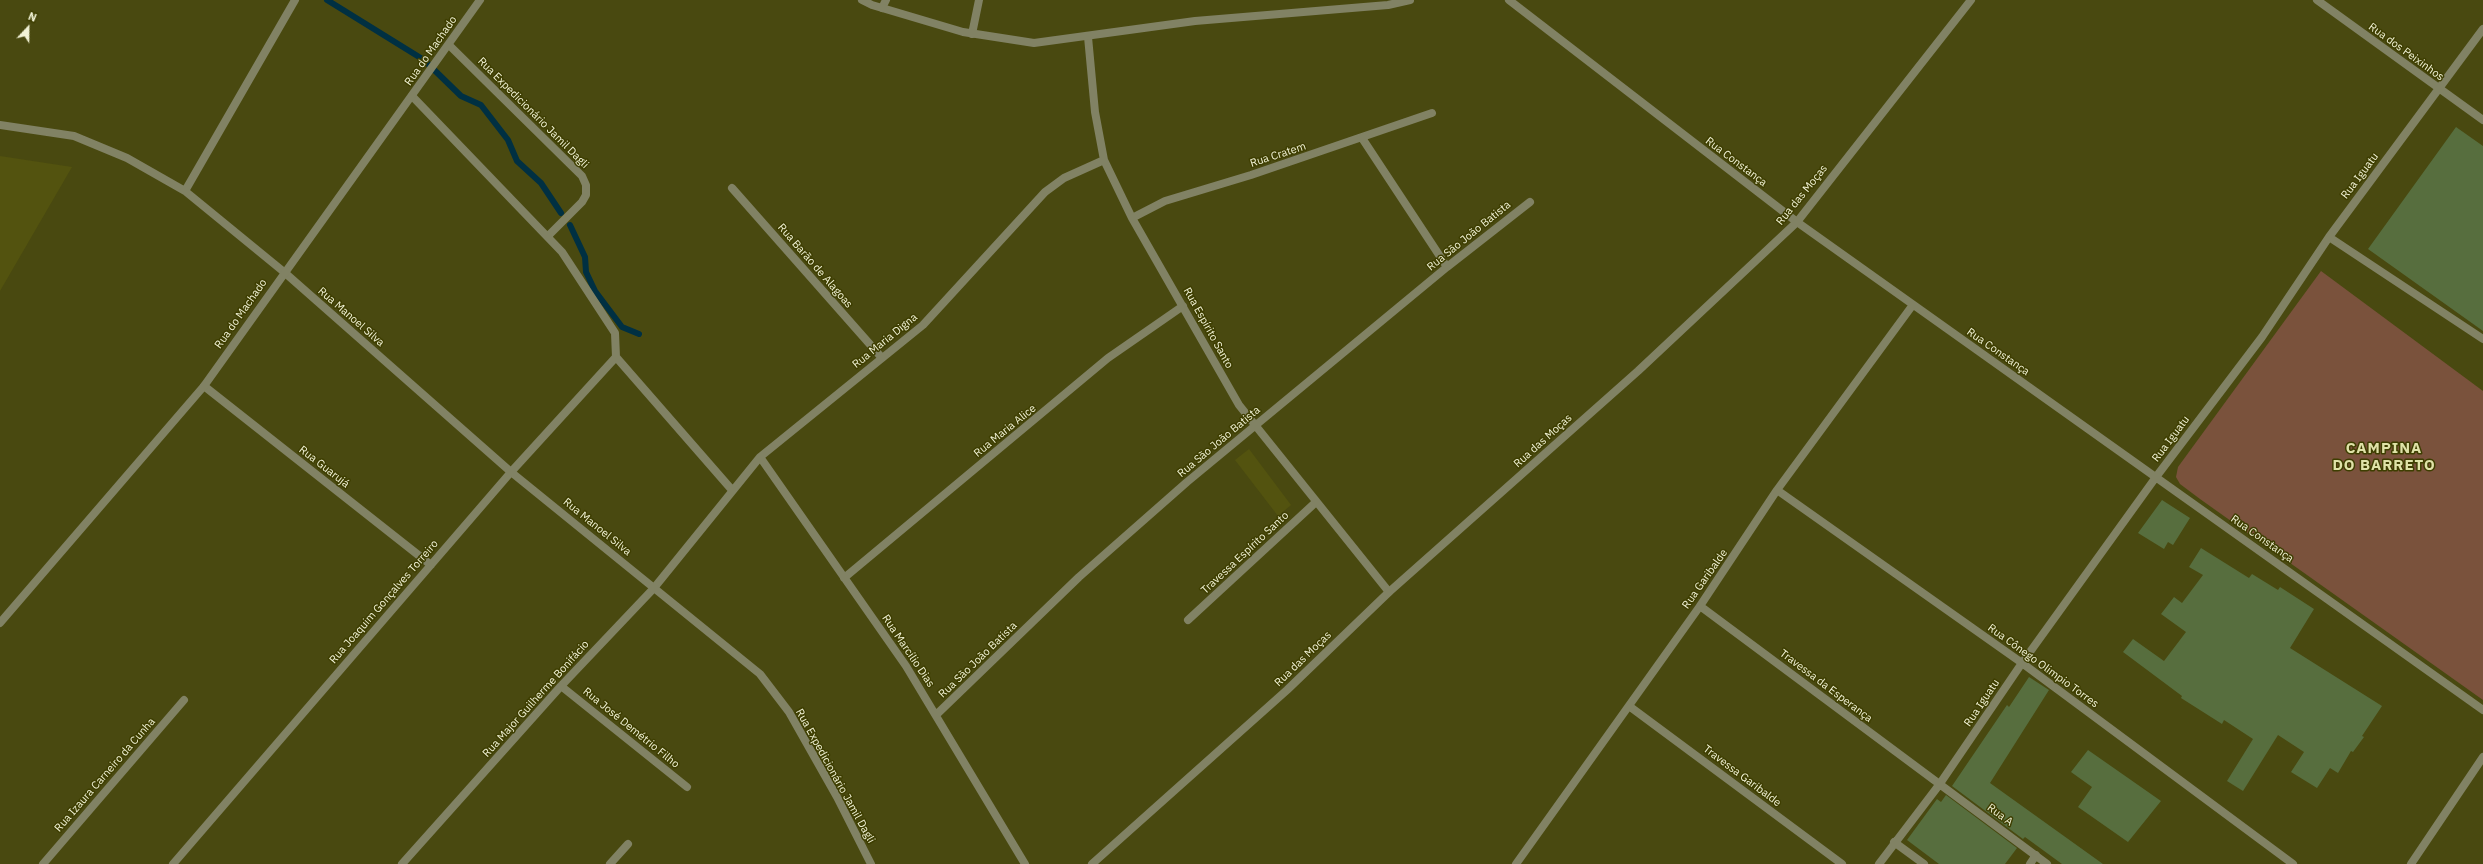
<!DOCTYPE html>
<html>
<head>
<meta charset="utf-8">
<style>
	body { margin:0 }
	#map { position:relative; width:2483px; height:864px; overflow:hidden; background:#494910; font-family:"IBM Plex Sans",sans-serif }
	canvas { display:block }
	.north { position:absolute; left:8px; top:8px; width:40px; height:40px; -webkit-text-stroke:3px #3e3e01; paint-order:stroke; rotate:22deg; font-size:11px; font-weight:700; line-height:16px; text-align:center; color:#f2f3d6 }
	.north::after { content:''; display:block; margin:auto; width:14px; height:18px; background:#f2f3d6; clip-path:polygon(50% 0,100% 100%,50% 72%,0 100%) }
</style>
</head>
<body>
<div id="map">
<canvas width="2483" height="864"></canvas>
<div class="north">N</div>
</div>
<script>
const context = document.querySelector('canvas').getContext('2d');
context.lineJoin = 'round';
function fillPath(path, color) {
  context.fillStyle = color;
  context.fill(path, 'evenodd');
}
function poly(rows) {
  const path = new Path2D();
  for (const r of rows) {
    path.moveTo(r[0], r[1]);
    for (let i = 2; i < r.length; i += 2) path.lineTo(r[i], r[i + 1]);
  }
  return path;
}
function stroke(path, color, width, dash) {
  context.strokeStyle = color;
  context.lineWidth = width;
  context.lineCap = dash ? 'butt' : 'round';
  context.setLineDash(dash || []);
  context.stroke(path);
}
function write(font, color, halo, rows, align = 'center') {
  context.font = font + ' "IBM Plex Sans",sans-serif';
  context.lineWidth = 3;
  context.setLineDash([]);
  context.textBaseline = 'middle';
  context.strokeStyle = halo;
  context.fillStyle = color;
  for (const [text, x, y, turn = 0] of rows) {
    context.save();
    context.translate(x, y);
    context.rotate((+turn || 0) * Math.PI / 180);
    context.textAlign = isNaN(turn) ? turn : align;
    if (halo) context.strokeText(text, 0, 0);
    context.fillText(text, 0, 0);
    context.restore();
  }
}
fillPath(poly([
	[0,156,72,167,0,291],
	[1249,449,1291,505,1278,516,1235,460]
]), '#53530f');
fillPath(poly([
	[2321,271,2483,391,2483,700,2200,499,2180,484,2176,477,2178,467]
]), '#7a523c');
stroke(poly([
	[327,0,424,60,461,96,481,105,508,140,517,161,541,183,561,213],
	[570,225,585,257,586,272,595,291,622,327,639,334]
]), '#003042', 6);
fillPath(poly([
	[2456,127,2483,146,2483,331,2368,249],
	[2162,500,2190,518,2173,545,2168,542,2164,549,2138,533],
	[2201,548,2249,578,2252,574,2278,590,2280,587,2314,609,2290,648,2382,706,2362,736,2364,737,2353,752,2351,751,2338,773,2330,768,2317,788,2291,772,2304,752,2278,735,2243,791,2227,781,2253,739,2224,720,2222,724,2181,698,2182,696,2123,652,2133,639,2164,661,2186,632,2161,614,2174,597,2182,603,2203,575,2189,567],
	[2029,677,2049,690,1990,783,2103,864,2062,864,2025,837,2023,839,1952,786,2007,705,2009,707],
	[2088,750,2161,801,2128,842,2078,807,2092,787,2071,772],
	[1946,795,2017,848,2005,864,1939,864,1907,840,1937,799,1941,802]
]), '#576e3e');
stroke(poly([
	[1509,0,1797,222,2483,710],
	[2317,0,2483,120],
	[882,8,886,0],
	[972,34,979,0],
	[1088,37,1095,112,1104,160,1132,218,1239,405,1389,592],
	[449,45,582,176,586,185,586,195,582,202,548,236],
	[412,96,562,252,615,333,616,357],
	[0,125,74,136,127,158,185,191,284,272,511,472,760,674,789,712,837,797,871,864],
	[1362,138,1447,267],
	[732,188,882,358],
	[185,191,295,0],
	[1132,218,1165,201,1251,175,1432,113],
	[2329,237,2483,339],
	[616,357,732,490],
	[204,386,431,565],
	[760,457,906,666,1025,864],
	[1777,490,2022,663,2293,864],
	[844,578,1108,358,1183,306],
	[1700,606,2047,864],
	[1188,620,1316,502],
	[561,686,687,787],
	[1629,706,1842,864],
	[936,715,1079,577,1187,482,1447,267,1530,202],
	[1894,842,1924,864],
	[43,864,184,700],
	[173,864,511,472,616,357],
	[402,864,561,686,654,588,760,457,923,325,1045,192,1064,178,1104,160],
	[610,864,628,844],
	[1516,864,1700,606,1777,490,1912,306],
	[1879,864,1939,785,2022,663,2156,477,2262,337,2329,237,2483,29],
	[2030,864,2036,855],
	[2411,864,2483,757]
]), '#818264', 8);
stroke(poly([
	[862,0,872,5,963,32,1034,43,1195,21,1388,5,1410,0],
	[0,623,204,386,480,0],
	[1092,864,1287,690,1389,592,1638,371,1797,222,1971,0]
]), '#818264', 8);
write('11px', '#f2f3d6', '#3e3e01', [
	["Rua do Machado",431,51,-55],
	["Rua dos Peixinhos",2406,52,36],
	["Rua Expedicionário Jamil Dagli",533,113,45],
	["Rua Cratem",1278,155,-18],
	["Rua Constança",1736,162,37],
	["Rua Iguatu",2360,176,-53],
	["Rua das Moças",1802,195,-51],
	["Rua São João Batista",1469,236,-39],
	["Rua Barão de Alagoas",815,266,49],
	["Rua do Machado",241,314,-55],
	["Rua Manoel Silva",351,317,41],
	["Rua Espírito Santo",1208,328,61],
	["Rua Maria Digna",885,341,-39],
	["Rua Constança",1998,352,35],
	["Rua Maria Alice",1005,431,-39],
	["Rua Iguatu",2171,439,-53],
	["Rua das Moças",1543,441,-42],
	["Rua São João Batista",1219,442,-40],
	["Rua Guarujá",324,467,38],
	["Rua Manoel Silva",597,527,39],
	["Rua Constança",2262,539,35],
	["Travessa Espírito Santo",1245,553,-43],
	["Rua Garibalde",1705,579,-55],
	["Rua Joaquim Gonçalves Torreiro",384,602,-49],
	["Rua Marcílio Dias",908,651,56],
	["Rua das Moças",1303,659,-44],
	["Rua São João Batista",978,660,-44],
	["Rua Cônego Olimpio Torres",2043,666,36],
	["Travessa da Esperança",1826,686,37],
	["Rua Major Guilherme Bonifácio",536,699,-48],
	["Rua Iguatu",1982,703,-56],
	["Rua José Demétrio Filho",631,728,39],
	["Rua Izaura Carneiro da Cunha",105,775,-49],
	["Rua Expedicionário Jamil Dagli",835,776,61],
	["Travessa Garibalde",1742,776,37],
	["Rua A",2000,815,36]
]);
context.letterSpacing = '1px';
write('bold 15px', '#dfe2a8', '#3e3e01', [
	["CAMPINA",2384,449],
	["DO BARRETO",2384,466]
]);
context.letterSpacing = '0px';
</script>
</body>
</html>
